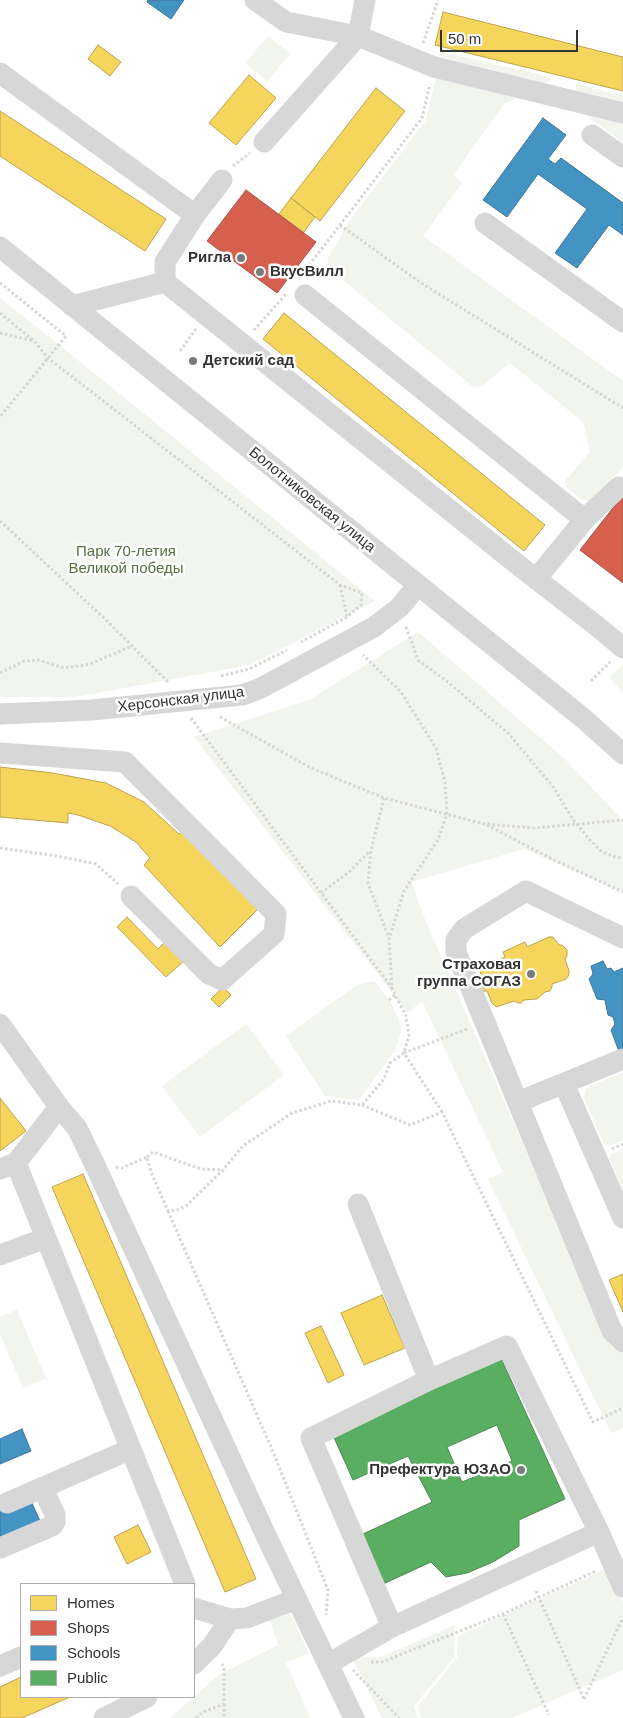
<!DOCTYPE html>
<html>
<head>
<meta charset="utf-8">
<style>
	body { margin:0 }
	#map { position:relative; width:623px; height:1718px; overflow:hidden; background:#fff; font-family:Arial,sans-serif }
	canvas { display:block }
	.legend { position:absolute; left:20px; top:1583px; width:175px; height:115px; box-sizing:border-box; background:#fff; border:1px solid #adadad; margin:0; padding:6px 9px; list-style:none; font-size:15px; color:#333 }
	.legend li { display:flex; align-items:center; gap:10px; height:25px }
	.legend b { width:25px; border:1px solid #adadad }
	.scale { position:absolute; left:440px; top:30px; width:138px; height:22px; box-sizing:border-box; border:2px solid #333; border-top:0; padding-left:6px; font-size:15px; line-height:18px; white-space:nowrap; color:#333; -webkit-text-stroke:4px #fff; paint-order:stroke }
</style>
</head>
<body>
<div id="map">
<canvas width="623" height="1718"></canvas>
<ul class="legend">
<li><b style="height:14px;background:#f6d55c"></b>Homes</li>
<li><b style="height:14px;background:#d6604d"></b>Shops</li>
<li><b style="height:14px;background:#4393c3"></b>Schools</li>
<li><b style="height:14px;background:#5aae61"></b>Public</li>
</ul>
<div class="scale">50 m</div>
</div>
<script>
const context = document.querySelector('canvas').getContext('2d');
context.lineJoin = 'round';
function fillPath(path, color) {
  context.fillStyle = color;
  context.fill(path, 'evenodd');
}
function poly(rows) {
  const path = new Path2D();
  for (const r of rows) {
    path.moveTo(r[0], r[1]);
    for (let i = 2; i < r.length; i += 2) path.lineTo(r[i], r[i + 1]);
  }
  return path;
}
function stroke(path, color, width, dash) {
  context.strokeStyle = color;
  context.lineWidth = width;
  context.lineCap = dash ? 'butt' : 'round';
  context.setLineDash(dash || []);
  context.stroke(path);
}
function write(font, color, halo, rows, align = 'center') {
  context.font = font + ' Arial,sans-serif';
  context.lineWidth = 5;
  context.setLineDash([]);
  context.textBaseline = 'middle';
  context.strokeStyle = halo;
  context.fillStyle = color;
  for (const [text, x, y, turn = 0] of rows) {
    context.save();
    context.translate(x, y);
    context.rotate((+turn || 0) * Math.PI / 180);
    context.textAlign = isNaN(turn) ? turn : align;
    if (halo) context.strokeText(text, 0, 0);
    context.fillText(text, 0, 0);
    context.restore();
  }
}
fillPath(poly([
	[268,36,290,54,267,81,245,63],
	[442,52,554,78,504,104,453,175,462,183,423,236,623,381,623,467,591,501,583,500,566,487,565,481,590,452,583,422,510,363,481,387,472,386,327,267,328,258,350,220,426,120],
	[576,84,623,96,623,142,576,108],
	[0,298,58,344,375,601,250,665,75,697,0,697],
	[418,632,566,760,623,821,623,892,524,849,411,882,426,922,612,1348,623,1353,623,1428,611,1433,488,1179,503,1172,422,1001,408,1013,194,737,309,700],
	[623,664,623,693,609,678],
	[374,981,391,1002,402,1029,395,1050,359,1100,325,1096,286,1036,357,985],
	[246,1024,284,1075,200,1137,162,1086],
	[623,1072,623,1140,609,1146,604,1144,584,1098,585,1091,590,1086],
	[623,1149,623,1191,610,1159,611,1154],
	[17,1310,46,1378,23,1388,0,1334,0,1317],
	[606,1569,623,1602,623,1670,512,1718,421,1718,418,1706,457,1658,458,1636],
	[289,1612,309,1653,286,1663,310,1718,170,1718,220,1674,278,1645,270,1620],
	[455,1625,454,1657,414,1706,418,1718,382,1718,352,1657,381,1657]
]), '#f1f5ed');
const homes = poly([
	[443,12,623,57,623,91,435,45,443,12],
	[98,45,121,62,110,76,88,59,98,45],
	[249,75,276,98,236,145,209,123,249,75],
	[376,88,405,111,320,221,291,198,376,88],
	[0,111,166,219,145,251,0,156,0,111],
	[291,198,315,217,303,233,279,214,291,198],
	[284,313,545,525,524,551,263,339,284,313],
	[0,767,53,773,106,783,144,802,179,834,182,831,259,908,220,947,144,865,150,858,136,842,110,826,78,815,68,813,68,823,0,817,0,767],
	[127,917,158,949,165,942,184,961,166,977,117,927,127,917],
	[549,937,553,937,559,945,562,945,567,950,567,956,565,959,569,971,569,975,566,979,552,984,552,987,550,991,545,992,537,999,524,1000,521,1003,518,1003,514,1001,496,1007,492,1003,487,991,483,991,479,981,481,978,480,969,505,957,503,952,525,942,527,947,549,937],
	[223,987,231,995,219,1007,211,999,223,987],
	[0,1098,26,1131,0,1151,0,1098],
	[83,1174,256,1579,225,1592,52,1187,83,1174],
	[623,1274,623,1312,609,1280,623,1274],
	[382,1295,405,1348,364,1365,341,1313,382,1295],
	[321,1326,344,1375,328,1383,305,1333,321,1326],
	[138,1525,151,1552,127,1564,114,1537,138,1525],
	[21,1677,21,1697,70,1697,22,1718,0,1718,0,1687,21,1677]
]);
fillPath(homes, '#f6d55c');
stroke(homes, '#bca450', 1);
const shops = poly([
	[246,190,316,242,277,293,207,241,246,190],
	[623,495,623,583,580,550,623,495]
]);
fillPath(shops, '#d6604d');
stroke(shops, '#a55245', 1);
const schools = poly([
	[148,0,184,0,171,19,147,2,148,0],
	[543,118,566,135,548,159,555,164,561,158,623,203,623,235,609,225,577,268,555,253,587,209,538,174,507,217,483,200,543,118],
	[603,961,607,969,611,968,614,972,623,968,623,1051,618,1049,611,1030,615,1024,613,1017,608,1015,605,1000,597,999,589,979,593,974,591,966,603,961],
	[22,1429,31,1451,0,1464,0,1439,22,1429],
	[30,1499,41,1523,0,1541,0,1512,30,1499]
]);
fillPath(schools, '#4393c3');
stroke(schools, '#3e7698', 1);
const public = poly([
	[501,1358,565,1499,519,1520,519,1546,493,1562,467,1573,446,1577,431,1562,383,1584,363,1534,432,1502,408,1456,353,1480,331,1431,501,1358],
	[497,1425,512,1461,462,1482,447,1447,497,1425]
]);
fillPath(public, '#5aae61');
stroke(public, '#4e8953', 1);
stroke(poly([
	[423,43,438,0],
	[233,166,250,153],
	[340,225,421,283,623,408],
	[300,277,422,118,430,84],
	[0,283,66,336,0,417],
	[0,313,34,341,48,358,340,585,362,593,361,605,347,617,301,642],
	[254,330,286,294],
	[0,333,34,341],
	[180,351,196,329],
	[0,521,105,619,169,683],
	[340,585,347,617],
	[406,627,418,660,449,683,509,734,554,788,572,818,589,839,601,851,615,857,623,858],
	[0,673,24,661,38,660,65,668,90,664,132,646],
	[221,676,249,669,287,650],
	[591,681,610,662],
	[220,717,311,768,384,798,484,824,534,828,623,820],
	[191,718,392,988],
	[384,798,371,850,368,883,389,938],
	[487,825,554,860,623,892],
	[0,848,57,856,96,864,118,884],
	[321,893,349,872,370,851],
	[389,1000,395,995],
	[362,1105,410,1125,442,1112,593,1422,623,1408],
	[442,1112,404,1053,467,1029],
	[612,1149,623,1144],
	[147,1157,153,1152,201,1169,223,1170],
	[116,1167,122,1168,147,1157,151,1172,168,1211,177,1210,186,1206,223,1170,243,1146,292,1113,331,1101,362,1105,384,1079,390,1063,404,1053,409,1035,406,1016,392,989,389,939,404,891,438,840,447,813,445,782,436,748,401,692,363,655],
	[168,1211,274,1454,328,1590,326,1615],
	[536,1591,584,1699],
	[503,1614,549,1715],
	[371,1662,382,1662,503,1614,596,1571],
	[353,1670,399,1718],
	[584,1699,623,1617],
	[224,1704,224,1718],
	[196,1718,203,1712,224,1704,224,1668,222,1664]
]), '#d6d6d6', 3, [2.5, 2.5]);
stroke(poly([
	[255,0,286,22,358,36,434,67,623,113],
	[0,73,195,215,165,262,165,282,522,568,598,627,623,648],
	[592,135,623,157],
	[264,142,358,36,365,0],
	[195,215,222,180],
	[485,223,623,322],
	[0,247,584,719,623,754],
	[305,295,575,512,586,518],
	[72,306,165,282],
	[536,579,586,518,619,487],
	[0,714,92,710,242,695,259,689,374,627,400,607,418,585],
	[0,753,125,762,276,914,274,934,222,980,209,974,131,896],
	[623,938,526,891,464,929,456,940,456,952,612,1331,623,1342],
	[0,1024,59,1107,16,1163,0,1169],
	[564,1084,623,1218],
	[518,1102,623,1059],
	[59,1107,77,1128,94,1163,269,1542,354,1718],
	[16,1163,185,1584],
	[358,1204,429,1380],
	[0,1255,46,1238],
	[7,1503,131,1449],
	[0,1548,52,1526,55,1522,55,1515,43,1488],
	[194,1608,230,1619,247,1618,296,1599],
	[392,1627,311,1438,429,1380,507,1346,599,1532,623,1587],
	[194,1664,212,1646,230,1619],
	[328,1664,392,1627,599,1532],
	[0,1666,21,1657],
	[104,1718,147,1697]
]), '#d7d7d7', 21);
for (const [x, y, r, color] of [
	[241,258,5,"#7a7a7a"],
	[260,272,5,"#7a7a7a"],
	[193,361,5,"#7a7a7a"],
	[531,974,5,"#7a7a7a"],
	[521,1470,5,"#7a7a7a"]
]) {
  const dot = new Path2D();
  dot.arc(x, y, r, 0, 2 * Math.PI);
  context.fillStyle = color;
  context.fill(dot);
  stroke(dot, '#fff', 2);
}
write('bold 15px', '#333', '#fff', [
	["Ригла",231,258],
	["ВкусВилл",270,272,"left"],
	["Детский сад",203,361,"left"],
	["Страховая",521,965],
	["группа СОГАЗ",521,982],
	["Префектура ЮЗАО",511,1470]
], 'right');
write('15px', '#333', '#fff', [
	["Болотниковская улица",312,500,39],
	["Херсонская улица",181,700,-7]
]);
write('15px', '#56703f', '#fff', [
	["Парк 70-летия",126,552],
	["Великой победы",126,569]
]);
</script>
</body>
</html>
